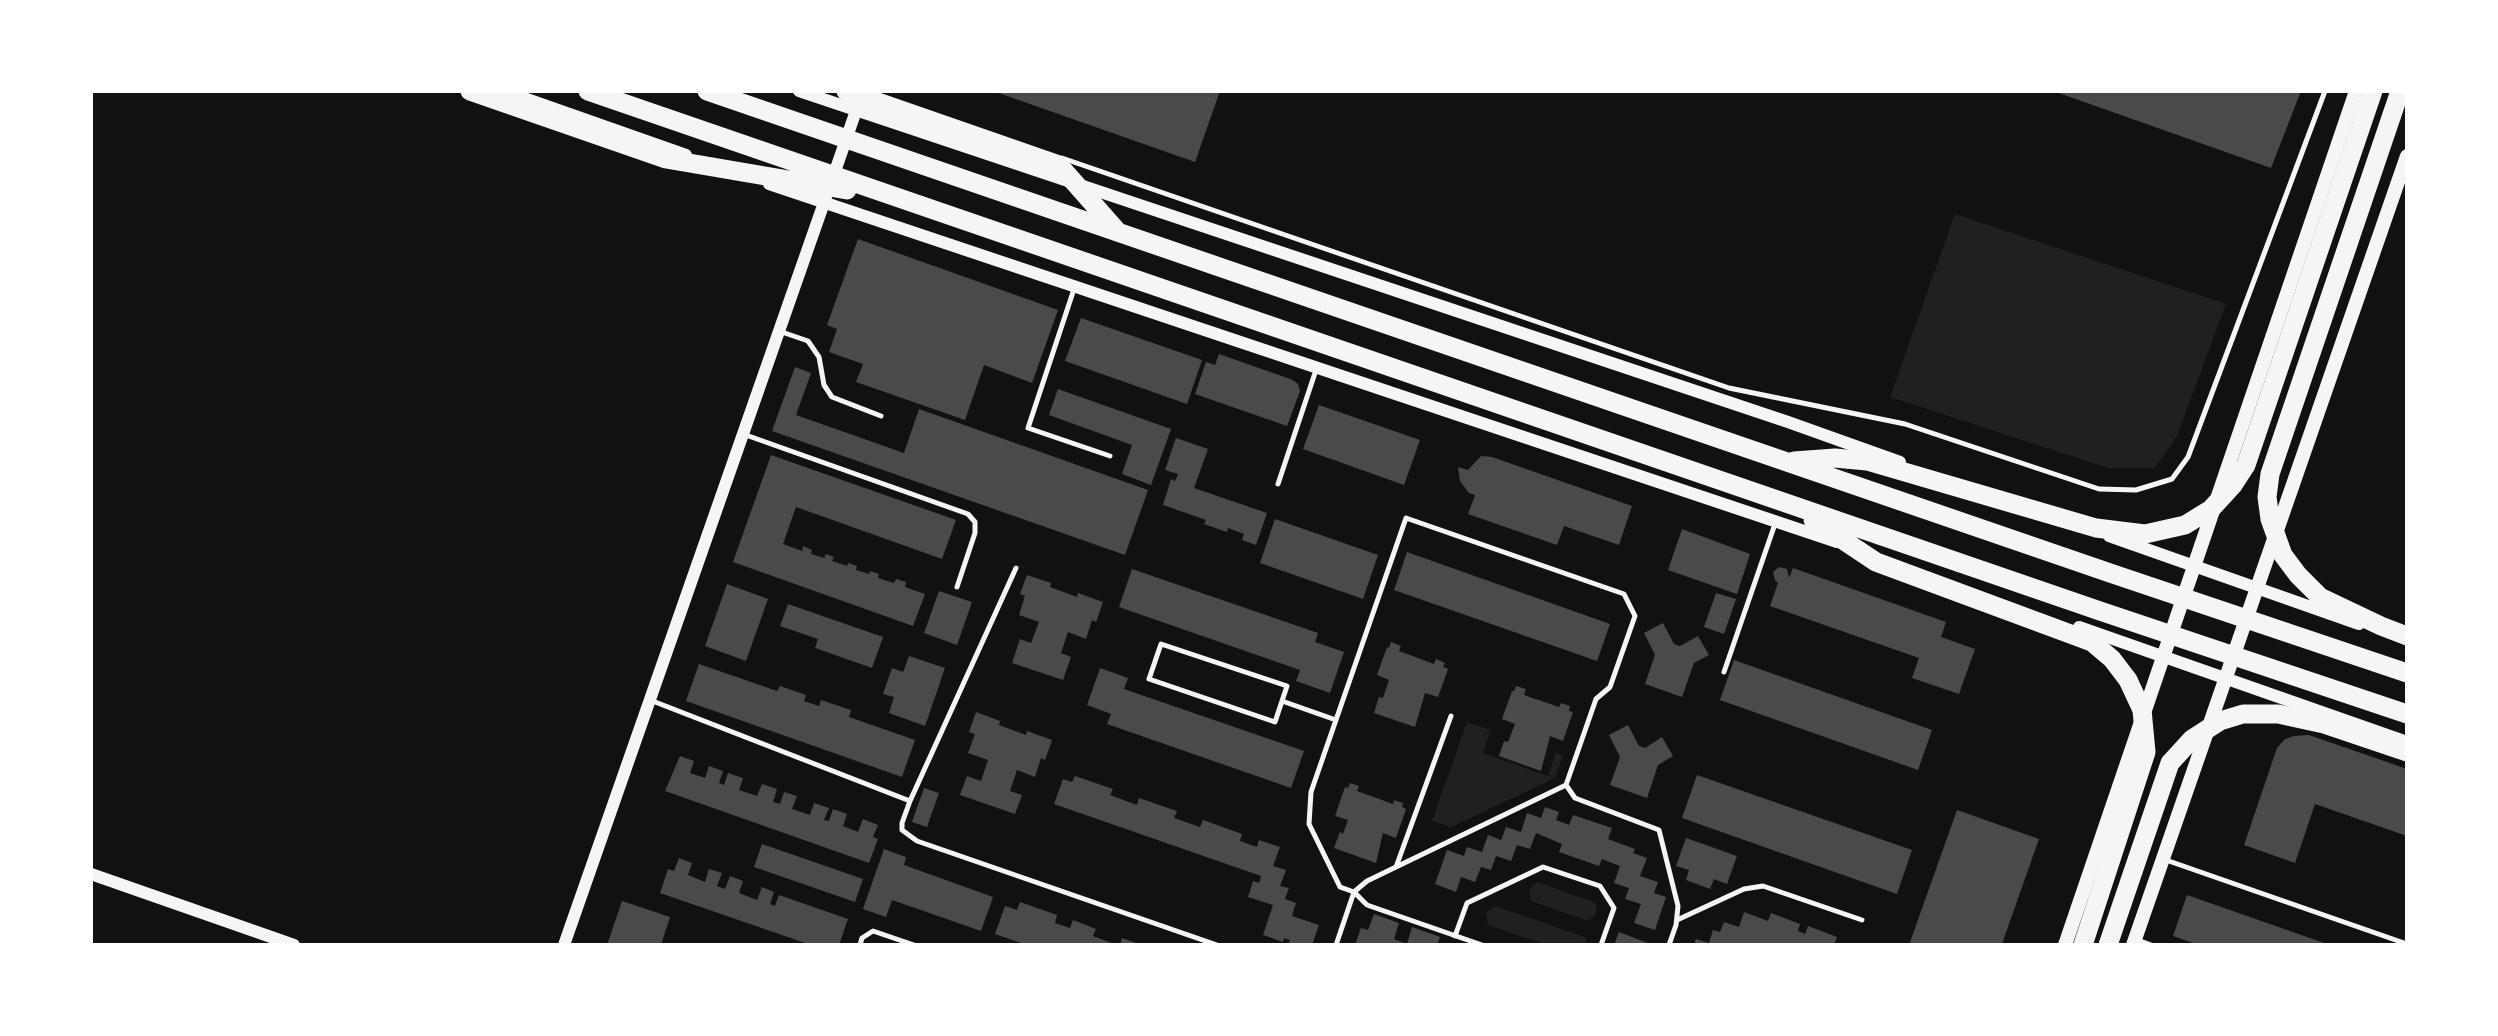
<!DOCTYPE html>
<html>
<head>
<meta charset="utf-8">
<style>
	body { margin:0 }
	#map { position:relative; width:2498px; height:1036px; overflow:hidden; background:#111; font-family:"Source Sans 3",sans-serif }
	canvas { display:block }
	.frame { position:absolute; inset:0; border:93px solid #fff; pointer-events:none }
</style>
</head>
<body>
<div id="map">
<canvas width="2498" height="1036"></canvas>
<div class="frame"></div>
</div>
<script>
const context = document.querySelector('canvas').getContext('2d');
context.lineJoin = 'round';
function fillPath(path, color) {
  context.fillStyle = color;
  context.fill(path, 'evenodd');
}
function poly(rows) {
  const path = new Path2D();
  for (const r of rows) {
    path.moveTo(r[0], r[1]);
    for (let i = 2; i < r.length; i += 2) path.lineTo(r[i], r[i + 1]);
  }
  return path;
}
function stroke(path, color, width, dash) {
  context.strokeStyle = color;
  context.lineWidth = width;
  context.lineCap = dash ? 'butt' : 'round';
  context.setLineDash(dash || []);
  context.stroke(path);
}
fillPath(poly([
	[1955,214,2226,304,2177,436,2155,468,2108,468,1890,397],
	[1467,722,1490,730,1483,753,1548,776,1556,753,1563,756,1555,778,1451,827,1432,821],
	[1537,882,1594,902,1597,906,1595,915,1588,921,1531,901,1529,890],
	[1495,906,1585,937,1587,945,1547,945,1488,925,1486,913]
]), '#202020');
fillPath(poly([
	[993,91,1220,91,1195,162],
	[2053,91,2301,91,2271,168],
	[858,239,1058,310,1032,383,984,365,965,420,856,382,863,364,829,352,837,329,827,325],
	[1081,318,1202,360,1187,404,1065,361],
	[1219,354,1293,380,1298,384,1300,391,1287,426,1195,394,1206,362,1215,365],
	[795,367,811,373,796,415,904,453,919,409,1148,490,1125,555,772,431],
	[1058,389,1171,429,1151,485,1122,474,1132,445,1049,415],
	[1319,405,1420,440,1404,485,1303,449],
	[1176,438,1208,449,1194,488,1267,513,1256,545,1242,540,1244,534,1228,528,1227,532,1204,524,1206,520,1163,505,1171,479,1175,481,1178,474,1165,470],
	[771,455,956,520,942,559,796,507,783,544,802,551,803,546,812,550,811,554,824,558,826,554,834,557,832,561,847,566,848,563,857,566,856,570,869,574,870,571,879,574,878,578,894,583,896,579,906,582,905,587,925,594,913,626,733,562],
	[1481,456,1492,457,1632,506,1619,545,1564,526,1557,545,1468,514,1475,495,1469,493,1460,481,1458,467,1468,470],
	[1275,519,1378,555,1363,599,1260,563],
	[1682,529,1750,554,1737,594,1668,570],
	[1407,552,1610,624,1597,661,1394,590],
	[1779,567,1787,569,1789,578,1793,568,1946,622,1941,637,1975,649,1959,694,1912,678,1919,658,1770,606,1778,583,1775,580,1773,572],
	[1132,569,1318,633,1315,642,1344,652,1330,693,1296,681,1300,670,1119,607],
	[1027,575,1051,583,1050,587,1077,597,1078,593,1103,602,1096,622,1092,620,1086,639,1068,632,1061,653,1071,657,1063,680,1012,663,1020,639,1031,643,1039,622,1019,615,1025,596,1020,594],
	[727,584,768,599,746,661,705,646],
	[939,591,972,602,957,645,924,633],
	[1716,593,1736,599,1724,634,1704,627],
	[788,604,883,637,872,668,815,648,818,639,780,626],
	[1663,623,1674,644,1680,646,1698,636,1709,655,1694,663,1682,697,1645,684,1655,655,1644,633],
	[1391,642,1401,646,1399,651,1434,664,1436,659,1445,663,1443,667,1448,669,1438,697,1425,693,1415,727,1374,713,1379,697,1383,698,1389,680,1377,675,1387,647,1389,648],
	[909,656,945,668,925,726,889,713,894,697,883,694,892,668,903,672],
	[1734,660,1932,730,1918,770,1720,700],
	[699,664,777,691,780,686,806,695,804,701,819,706,821,700,851,710,849,717,915,740,902,777,686,701],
	[1100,668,1128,678,1124,689,1304,751,1291,788,1107,724,1111,714,1087,705],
	[1516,686,1526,689,1524,695,1559,707,1561,703,1570,706,1569,711,1573,712,1563,741,1550,736,1541,771,1499,756,1504,741,1508,742,1515,724,1502,719,1512,691,1514,691],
	[976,712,1000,721,999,725,1026,735,1027,731,1052,740,1045,760,1041,758,1035,777,1017,770,1010,791,1022,795,1015,814,960,795,967,776,981,781,988,760,968,753,975,734,969,732],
	[1628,725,1639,746,1645,748,1662,737,1673,756,1658,765,1647,798,1610,785,1620,757,1609,735],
	[2309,735,2407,769,2407,836,2315,804,2295,863,2244,845,2277,748,2285,739,2294,736],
	[680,756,694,761,690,773,705,778,709,766,723,771,719,783,724,785,728,773,743,778,739,790,757,796,762,784,777,789,773,802,780,804,784,792,797,796,792,809,810,815,814,803,829,808,824,820,829,821,833,809,847,814,843,826,858,832,863,819,878,825,873,837,878,839,869,863,665,791],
	[1697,775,1912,850,1897,894,1682,818],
	[1075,776,1113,789,1110,795,1137,805,1139,798,1177,811,1174,818,1200,827,1203,820,1242,834,1240,841,1257,847,1259,840,1280,847,1273,866,1286,870,1280,886,1289,888,1285,899,1296,903,1292,916,1319,925,1312,945,1288,945,1290,940,1284,938,1283,942,1263,935,1273,905,1248,897,1253,881,1259,883,1261,876,1054,804,1063,779,1072,782],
	[1350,783,1359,786,1357,791,1393,804,1394,800,1403,803,1402,807,1406,809,1396,838,1383,833,1376,863,1334,848,1340,832,1343,834,1348,820,1335,816,1345,787,1348,788],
	[924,788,939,793,927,827,912,822],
	[1545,807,1559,812,1556,820,1569,825,1573,815,1612,828,1608,839,1635,849,1633,853,1647,858,1640,876,1658,882,1654,893,1666,897,1655,930,1634,923,1641,904,1625,899,1629,888,1614,883,1620,866,1602,859,1599,866,1559,852,1562,844,1536,833,1530,849,1517,845,1511,861,1496,856,1491,870,1481,867,1475,882,1461,877,1456,892,1435,884,1447,850,1464,856,1467,847,1482,852,1488,835,1501,840,1506,827,1521,832,1527,813,1541,818],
	[1957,810,2039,839,2003,941,2002,945,1909,945],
	[1686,838,1737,856,1727,884,1714,879,1710,889,1686,880,1689,870,1676,866],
	[762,844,863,879,855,902,754,867],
	[884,849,906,857,904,865,993,897,981,931,892,900,886,917,863,909],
	[679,858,692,863,688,875,705,882,709,869,722,873,717,886,725,889,730,876,743,881,739,893,757,900,762,887,774,892,770,904,775,906,779,895,848,919,839,945,811,945,660,893,668,869,674,871],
	[2187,895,2330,945,2199,945,2173,936],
	[622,901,670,917,661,945,607,945],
	[1020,902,1057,915,1055,923,1070,928,1073,920,1096,929,1093,936,1117,945,1027,945,995,934,1005,906,1017,910],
	[1744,912,1768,921,1771,913,1800,924,1798,931,1805,934,1808,926,1837,937,1834,945,1694,945,1696,939,1709,943,1713,930,1720,932,1724,922,1739,927],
	[1374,914,1399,923,1394,939,1407,944,1412,927,1440,937,1437,945,1355,945,1361,928,1368,930],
	[1619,932,1653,945,1614,945],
	[1122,938,1142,945,1120,945]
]), '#4a4a4a');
stroke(poly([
	[1062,158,1729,388,1905,424,2099,489,2136,490,2172,479,2188,457,2325,91],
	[1075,286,1028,428,1110,456],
	[779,331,808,341,819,357,824,385,832,397,881,416],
	[743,434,968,514,975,522,975,533,957,587],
	[1278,484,1317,367],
	[1724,672,1776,521],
	[650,700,910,801,902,823,902,830,917,841,1217,945],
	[1282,701,1275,722,1149,679,1161,644,1287,686,1282,701,1336,720],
	[1566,785,1575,798,1659,830,1678,906,1676,925,1669,945],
	[910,801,1016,568],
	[2163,859,2407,944],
	[1396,867,1451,716],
	[1677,920,1744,889,1763,886,1862,920],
	[1455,936,1467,903,1543,867,1600,886,1614,908,1601,945],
	[2135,939,2151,945],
	[860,945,862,938,873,931,914,945],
	[1336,945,1354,892,1340,887,1309,824,1311,792,1406,518,1624,594,1635,616,1610,687,1596,699,1566,785,1367,881,1354,892,1367,905,1482,945]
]), '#f5f5f5', 5);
stroke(poly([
	[504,91,686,155],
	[799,91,1788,422,1900,462],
	[832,180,858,105],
	[769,184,1837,542],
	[2109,536,2359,624],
	[2079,627,2407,742],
	[91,874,294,945],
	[564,945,826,197]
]), '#f5f5f5', 12);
stroke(poly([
	[2065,945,2356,91],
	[2133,945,2407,156]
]), '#f5f5f5', 14);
stroke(poly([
	[470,91,666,159,847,190],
	[588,91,2100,611,2407,714],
	[707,91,2113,574,2407,673],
	[846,91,1059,165,1118,232],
	[2400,91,2270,474,2267,497,2270,519,2283,555,2298,575,2320,597,2381,626,2407,636],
	[1794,461,1835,458,1867,461,2096,528,2145,534,2185,525,2211,509,2233,485,2246,465,2373,91],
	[1813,520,1876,562,2092,642,2112,659,2128,680,2142,710,2146,752,2083,945],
	[2108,945,2170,763,2192,739,2220,721,2243,714,2278,714,2324,724,2407,752]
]), '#f5f5f5', 19);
</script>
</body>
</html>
